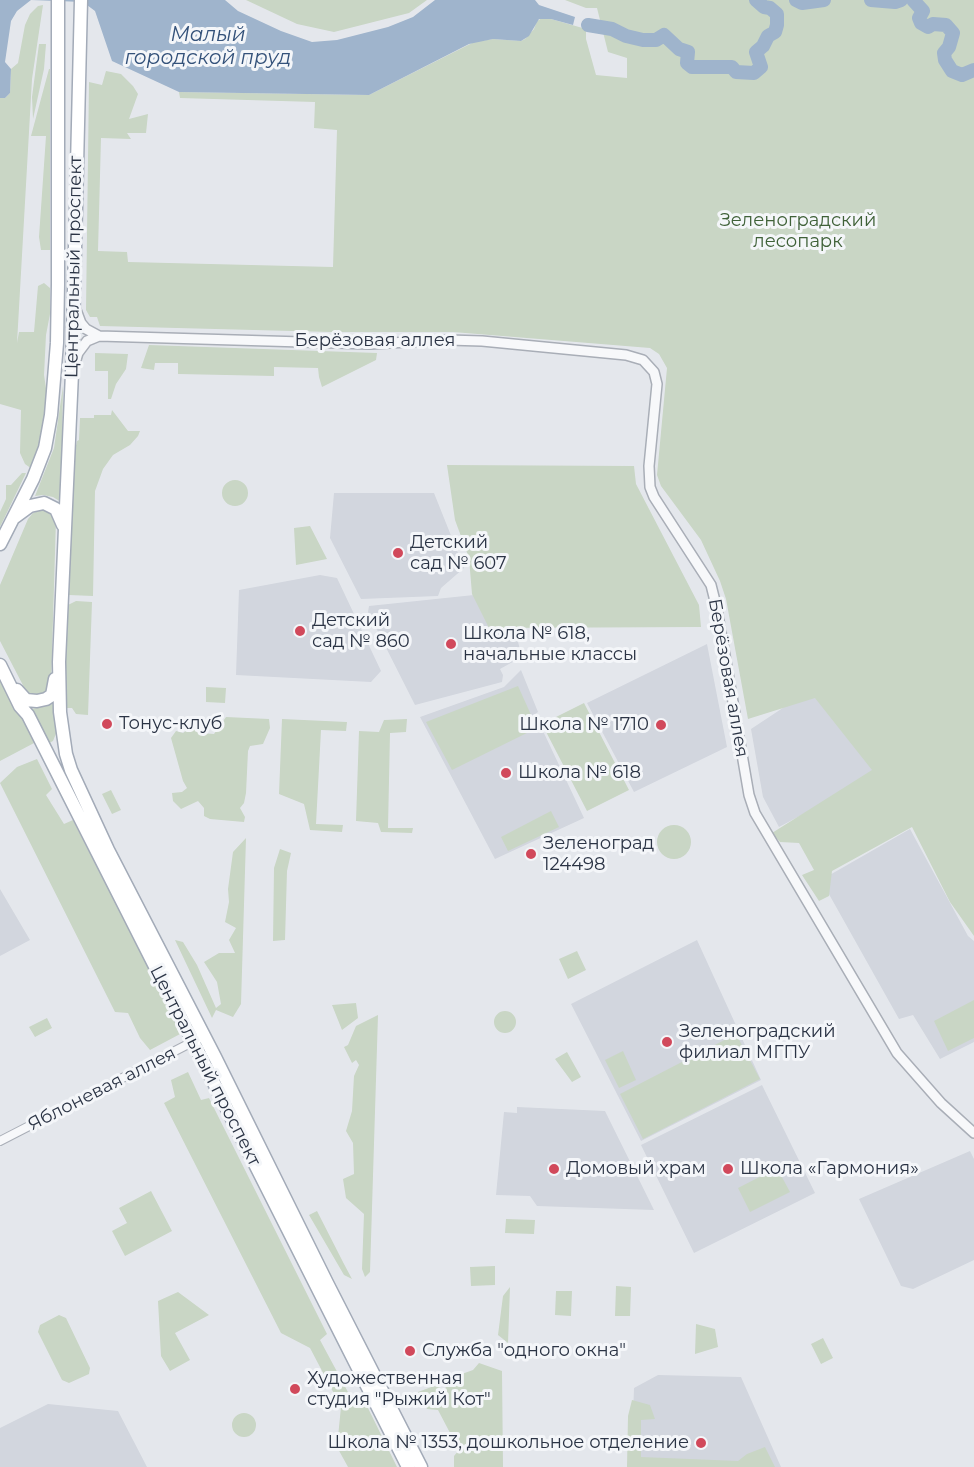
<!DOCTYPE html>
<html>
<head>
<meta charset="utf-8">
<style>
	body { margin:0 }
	canvas { display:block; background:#e4e7ec }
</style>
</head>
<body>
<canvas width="974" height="1467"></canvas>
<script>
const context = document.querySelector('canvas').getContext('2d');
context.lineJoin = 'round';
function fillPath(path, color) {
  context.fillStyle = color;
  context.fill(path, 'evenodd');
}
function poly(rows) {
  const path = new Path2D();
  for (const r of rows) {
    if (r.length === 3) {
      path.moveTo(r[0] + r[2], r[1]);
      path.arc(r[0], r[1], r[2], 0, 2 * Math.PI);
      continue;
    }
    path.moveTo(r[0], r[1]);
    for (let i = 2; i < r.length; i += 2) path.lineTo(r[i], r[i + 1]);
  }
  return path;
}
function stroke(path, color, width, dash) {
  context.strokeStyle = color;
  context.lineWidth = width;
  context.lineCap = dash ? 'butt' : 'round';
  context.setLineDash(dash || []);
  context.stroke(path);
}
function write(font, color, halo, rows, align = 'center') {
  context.font = font + ' Montserrat,sans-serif';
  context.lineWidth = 6;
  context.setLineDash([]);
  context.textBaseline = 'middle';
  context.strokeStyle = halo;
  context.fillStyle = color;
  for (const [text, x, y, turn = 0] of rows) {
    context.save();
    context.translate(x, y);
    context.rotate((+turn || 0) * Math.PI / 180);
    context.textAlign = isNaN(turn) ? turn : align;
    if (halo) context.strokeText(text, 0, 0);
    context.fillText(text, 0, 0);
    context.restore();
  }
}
fillPath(poly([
	[334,493,434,493,464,568,441,588,438,596,361,599,330,538],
	[320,575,337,578,381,671,371,682,236,675,239,590],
	[493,593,513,621,520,650,518,659,500,669,503,675,502,682,415,705,368,612,369,606],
	[707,644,727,747,634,792,587,703],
	[521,670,538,712,535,714,584,818,495,859,420,717,504,687],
	[810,690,880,773,779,827,763,797,751,729],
	[910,829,968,936,974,941,974,1042,940,1059,913,1015,899,1019,821,880],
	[0,889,30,940,0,956],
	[697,940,761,1080,641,1141,571,1004],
	[762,1085,815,1193,694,1253,641,1145],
	[517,1107,605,1111,654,1210,537,1206,530,1196,496,1195,504,1112,517,1113],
	[970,1151,974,1159,974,1260,913,1289,901,1286,859,1199],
	[658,1375,741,1377,781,1467,631,1467,634,1388],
	[48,1404,118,1411,147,1467,0,1467,0,1428]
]), '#d2d6de');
fillPath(poly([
	[246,0,427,0,409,13,334,32,297,24],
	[565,0,974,0,974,936,950,902,912,827,832,871,829,896,819,901,802,875,814,870,799,843,780,842,772,833,872,770,815,698,748,719,726,599,720,581,701,540,661,486,657,475,667,368,659,354,650,348,453,332,331,332,100,326,97,317,90,317,86,310,89,82,102,85,106,71,121,74,133,86,138,94,129,119,148,114,146,133,127,133,131,139,101,138,98,251,127,252,128,262,333,267,337,130,314,128,315,102,180,98,179,92,369,95,474,42,493,39,521,41,525,39,534,29,537,21,542,18,551,19,586,29,586,39,596,75,627,78,627,58,608,52,597,8,586,8],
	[43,5,32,79,17,343,19,332,34,332,38,286,44,283,50,288,50,314,46,335,44,375,47,395,41,444,32,469,25,464,20,453,21,410,0,404,0,98,5,98,10,93,11,69,18,63,25,25,30,14,38,6],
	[39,44,46,44,44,69,33,119,32,97],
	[49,69,50,69,50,250,41,250,39,237,46,136,31,136],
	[149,345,377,353,376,360,322,387,319,377,318,368,274,367,274,376,178,374,178,363,155,363,154,370,141,368],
	[95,353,128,354,126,369,116,384,111,399,108,399,108,371,95,371],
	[63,386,61,502,53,497,43,495,35,496,54,448],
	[112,410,128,431,140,431,138,436,130,445,113,455,103,469,95,491,93,596,69,595,74,455,77,441,79,440,80,418,94,418,94,415,111,415],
	[447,465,634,466,636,484,699,605,701,627,489,628,472,594,469,558,455,520],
	[22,473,26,473,0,527,0,512,6,499,6,485,11,485],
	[235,493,13],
	[42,510,53,513,56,519,51,686,46,694,32,697,27,693,0,641,0,585,28,519,33,513],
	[310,526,327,559,296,565,294,528],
	[76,601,92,602,88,715,76,714,72,708,66,708,64,701,68,605],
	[0,678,36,742,0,761],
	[518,686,537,728,452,770,426,722],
	[206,687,226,688,225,703,206,702],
	[54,703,57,731,53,741,49,743,31,709,47,706],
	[584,703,629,790,587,811,542,724],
	[226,717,269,719,270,728,263,744,250,746,248,751,246,793,244,803,240,808,245,817,244,822,210,819,204,816,204,808,198,801,181,809,173,801,172,793,182,792,187,788,183,781,171,738,176,731,183,733,187,730,188,723,195,721,201,725,201,733,214,734],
	[282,719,347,722,346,731,321,730,316,824,343,825,342,832,310,830,304,804,279,794],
	[407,719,406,732,390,733,388,828,413,828,412,833,381,832,378,823,356,821,359,731,379,732,384,720],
	[37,759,52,789,46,795,64,824,73,820,182,1033,150,1050,140,1038,128,1013,115,1012,0,783,17,767],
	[111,790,121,810,112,814,102,794],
	[551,811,559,827,508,851,501,837],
	[674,842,17],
	[246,838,241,1004,233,1017,216,1010,212,1018,175,940,183,942,197,965,216,1008,221,1004,217,982,204,962,219,953,235,953,229,940,236,928,225,922,229,902,228,889,233,852],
	[280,849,291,853,287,871,285,940,273,941,274,868],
	[577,951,586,970,568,979,559,959],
	[974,1000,974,1038,948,1051,934,1021],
	[356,1003,358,1018,342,1030,332,1005],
	[505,1022,11],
	[378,1015,370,1272,365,1277,362,1269,364,1214,346,1198,343,1179,354,1174,353,1143,346,1131,352,1111,354,1076,359,1065,356,1060,352,1063,344,1047,348,1045,356,1026],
	[47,1018,52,1028,35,1037,29,1027],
	[736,1034,760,1079,643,1139,620,1094],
	[623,1051,636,1080,619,1088,605,1060],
	[567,1052,581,1077,572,1082,555,1059],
	[188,1072,201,1100,209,1098,327,1334,320,1340,356,1407,365,1402,397,1467,348,1467,337,1447,341,1407,310,1348,281,1333,164,1103,175,1097,171,1080],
	[777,1168,790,1192,750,1212,738,1188],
	[151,1191,172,1231,125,1256,112,1231,127,1223,119,1208],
	[317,1211,344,1264,352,1279,344,1275,309,1215],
	[506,1219,535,1220,534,1234,505,1233],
	[495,1266,495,1285,471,1286,470,1267],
	[616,1286,631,1287,630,1316,615,1316],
	[510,1287,508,1343,498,1335,503,1296],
	[556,1291,572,1291,571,1316,555,1315],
	[178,1292,209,1315,175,1333,190,1360,170,1371,161,1356,158,1301],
	[59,1315,66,1318,90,1368,89,1374,69,1383,62,1380,38,1332,40,1325],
	[696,1324,715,1329,718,1347,695,1354],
	[823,1338,833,1358,821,1364,811,1344],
	[479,1363,502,1371,503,1467,454,1467,454,1456,459,1450,438,1410,427,1409,418,1392,434,1386,444,1389,459,1375,473,1370],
	[632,1400,650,1405,655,1419,641,1420,641,1457,738,1461,747,1454,765,1447,775,1467,627,1467,628,1416],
	[244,1425,12]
]), '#c9d6c5');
fillPath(poly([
	[0,0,225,0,238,11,281,31,312,42,337,40,388,27,413,17,435,0,535,0,539,5,575,17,573,25,551,19,539,19,529,36,521,41,493,39,469,44,369,95,179,92,112,61,95,11,83,2,31,0,17,11,11,21,5,62,11,69,10,93,5,98,0,98]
]), '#9fb4cc');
stroke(poly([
	[796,0,802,3,824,0],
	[871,0,895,2,901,0],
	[913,0,923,11,919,18,921,23,928,27,933,24,946,25,953,33,949,47,944,53,945,60,952,71,962,75,974,70],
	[588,25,612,29,626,36,643,40,656,40,664,35,679,49,688,52,687,63,692,67,732,67,736,72,754,73,761,67,756,52,763,46,768,36,775,32,777,25,777,14,770,8,764,7,756,0]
]), '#9fb4cc', 14);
const minor = poly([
	[0,1141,204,1036]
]);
const tertiary = poly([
	[75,307,81,323,86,329,99,336],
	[75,363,78,353,87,341,99,336,370,344,448,340,482,341,626,355,643,360,654,372,657,384,649,466,650,487,654,497,711,585,717,609,749,795,755,813,897,1053,941,1103,974,1133]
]);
const primary = poly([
	[81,0,72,373,59,662,60,712,66,754,71,770,108,850,215,1057,327,1283,421,1467],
	[15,517,30,506,44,503,56,509,63,525],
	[0,544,33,479,45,448,51,415,57,343,58,284,58,0],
	[0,665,20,706,28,715,408,1467],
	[17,690,26,700,37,701,46,699,52,695,55,679]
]);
stroke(minor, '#a9aeb7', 10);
stroke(tertiary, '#a9aeb7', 12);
stroke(primary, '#a3abb8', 15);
stroke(minor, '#f7f8fa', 8);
stroke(tertiary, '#f7f8fa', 9);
stroke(primary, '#fff', 12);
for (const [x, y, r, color] of [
	[398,553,6,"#d1495b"],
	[300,631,6,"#d1495b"],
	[451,644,6,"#d1495b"],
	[107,724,6,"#d1495b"],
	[661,725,6,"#d1495b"],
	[506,773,6,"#d1495b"],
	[531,854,6,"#d1495b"],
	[667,1042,6,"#d1495b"],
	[554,1169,6,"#d1495b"],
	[728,1169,6,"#d1495b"],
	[410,1351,6,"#d1495b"],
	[295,1389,6,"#d1495b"],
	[701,1443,6,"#d1495b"]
]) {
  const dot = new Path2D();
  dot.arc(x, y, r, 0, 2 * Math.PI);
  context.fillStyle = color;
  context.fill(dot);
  stroke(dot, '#f4f6f9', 2);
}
write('18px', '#3f6138', '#f4f6f9', [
	["Зеленоградский",798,221],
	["лесопарк",798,242]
]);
write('18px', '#2b3445', '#f4f6f9', [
	["Центральный проспект",74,267,-89],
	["Берёзовая аллея",375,341],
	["Берёзовая аллея",728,678,80],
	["Центральный проспект",205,1066,63],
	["Яблоневая аллея",102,1089,-27]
]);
write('18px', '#2b3445', '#f4f6f9', [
	["Детский",410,543],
	["сад № 607",410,564],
	["Детский",312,621],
	["сад № 860",312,642],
	["Школа № 618,",463,634],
	["начальные классы",463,655],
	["Тонус-клуб",119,724],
	["Школа № 1710",649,725,"right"],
	["Школа № 618",518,773],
	["Зеленоград",543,844],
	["124498",543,865],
	["Зеленоградский",679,1032],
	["филиал МГПУ",679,1053],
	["Домовый храм",566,1169],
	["Школа «Гармония»",740,1169],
	["Служба \"одного окна\"",422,1351],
	["Художественная",307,1379],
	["студия \"Рыжий Кот\"",307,1400],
	["Школа № 1353, дошкольное отделение",689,1443,"right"]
], 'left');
write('italic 20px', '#34527a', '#f4f6f9', [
	["Малый",208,35],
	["городской пруд",208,58]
]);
</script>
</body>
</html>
